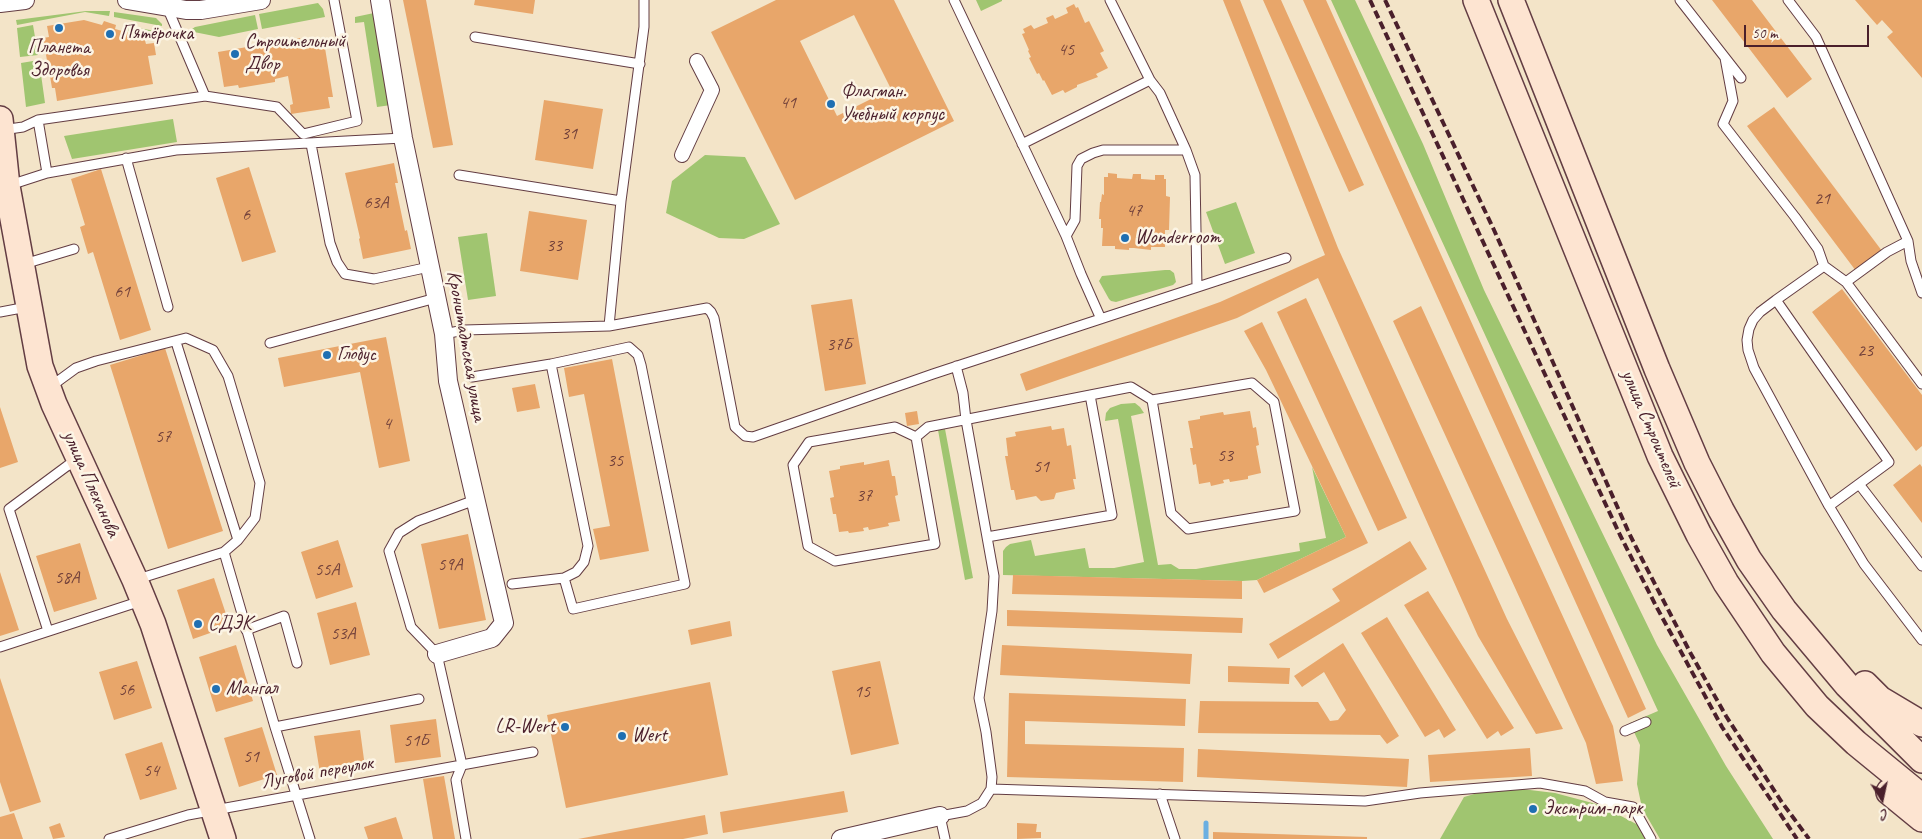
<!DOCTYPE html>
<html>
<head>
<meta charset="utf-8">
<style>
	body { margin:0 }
	#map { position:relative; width:1922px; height:839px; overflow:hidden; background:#f3e4c8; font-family:Caveat,sans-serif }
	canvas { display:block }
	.north { position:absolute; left:1857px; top:774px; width:50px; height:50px; -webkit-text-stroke:4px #fcf5e5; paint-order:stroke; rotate:170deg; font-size:14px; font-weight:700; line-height:20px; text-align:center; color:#4a1f2b }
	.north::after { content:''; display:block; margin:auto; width:18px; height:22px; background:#4a1f2b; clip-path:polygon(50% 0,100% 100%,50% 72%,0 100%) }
	.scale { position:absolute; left:1744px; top:25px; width:125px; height:22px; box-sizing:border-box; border:2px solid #4a1f2b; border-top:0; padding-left:6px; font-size:15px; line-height:18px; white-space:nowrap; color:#4a1f2b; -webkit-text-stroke:4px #fcf5e5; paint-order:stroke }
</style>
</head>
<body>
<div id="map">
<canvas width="1922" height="839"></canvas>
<div class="north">С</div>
<div class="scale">50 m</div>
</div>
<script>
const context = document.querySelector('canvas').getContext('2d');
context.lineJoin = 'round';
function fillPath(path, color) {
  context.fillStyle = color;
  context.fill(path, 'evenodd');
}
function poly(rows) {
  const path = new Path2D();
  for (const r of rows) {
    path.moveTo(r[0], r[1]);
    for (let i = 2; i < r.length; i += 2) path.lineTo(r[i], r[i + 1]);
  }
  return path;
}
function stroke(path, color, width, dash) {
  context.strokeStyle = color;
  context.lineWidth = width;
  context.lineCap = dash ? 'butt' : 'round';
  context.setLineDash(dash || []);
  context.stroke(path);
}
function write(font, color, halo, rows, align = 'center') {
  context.font = font + ' Caveat,sans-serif';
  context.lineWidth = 5;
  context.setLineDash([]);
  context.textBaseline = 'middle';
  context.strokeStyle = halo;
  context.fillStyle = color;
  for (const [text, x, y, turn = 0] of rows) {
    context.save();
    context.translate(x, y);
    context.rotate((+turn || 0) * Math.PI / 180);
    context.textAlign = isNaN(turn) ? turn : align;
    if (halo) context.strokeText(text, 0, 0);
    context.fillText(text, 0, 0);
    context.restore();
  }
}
fillPath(poly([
	[976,0,1002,0,1002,1,981,11],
	[1331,0,1355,0,1423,144,1484,290,1657,645,1726,766,1773,839,1660,839,1642,808,1637,784,1640,745,1630,723,1658,711],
	[318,3,323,9,325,17,262,29,259,14],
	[86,11,110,11,109,16,85,12,17,25,16,20],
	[114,12,156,18,162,24,162,26,114,17],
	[374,13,391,105,377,107,364,22,355,23,355,17],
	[255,15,258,29,219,37,189,31,195,27],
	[33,25,38,55,20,57,17,28],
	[126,26,168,33,158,42,124,30],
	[39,60,45,103,26,107,21,63],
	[173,119,177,142,72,159,64,136],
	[705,155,745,157,780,224,744,239,719,238,666,213,672,181],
	[1236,202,1255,253,1225,264,1206,212],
	[487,233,496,296,468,300,458,237],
	[1165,270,1170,270,1174,273,1176,282,1173,285,1116,302,1111,301,1109,299,1099,281,1102,276],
	[1135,403,1140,407,1144,413,1131,416,1158,565,1171,564,1179,569,1196,569,1300,551,1299,543,1326,538,1312,467,1346,537,1257,580,1242,581,1003,575,1003,551,1006,547,1010,544,1031,540,1035,556,1085,548,1089,568,1114,568,1144,562,1118,419,1105,421,1106,413,1110,408,1121,404],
	[945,429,973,578,965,580,938,430],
	[1513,788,1555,793,1600,805,1640,826,1648,839,1440,839,1464,797,1488,790]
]), '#a0c570');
stroke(poly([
	[1206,823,1206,839]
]), '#6bafe1', 5);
fillPath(poly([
	[403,0,426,0,453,145,433,148],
	[475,0,535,0,533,14,474,5],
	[776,0,894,0,954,121,795,200,711,32],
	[854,15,891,89,837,116,800,41],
	[1223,0,1240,0,1338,248,1507,619,1563,729,1536,734,1478,636,1318,278,1237,318,1026,391,1020,374,1220,302,1325,255],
	[1263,0,1281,0,1364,185,1349,192],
	[1303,0,1326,0,1646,709,1628,718],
	[1712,0,1752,0,1812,79,1787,98],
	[1855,0,1922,0,1922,78,1887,37,1893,32,1882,20,1877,25],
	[1074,4,1076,8,1078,7,1085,23,1089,21,1104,51,1100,53,1108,68,1096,74,1098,77,1077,85,1077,87,1065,93,1063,90,1052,95,1044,80,1043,81,1039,73,1037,74,1029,58,1031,57,1028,51,1029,50,1022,34,1025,33,1023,29,1031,25,1034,29,1048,23,1046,18,1053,15,1055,19,1068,13,1066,8],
	[84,20,102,25,104,21,116,25,115,29,144,37,146,44,154,43,156,55,148,56,153,84,57,101,55,88,52,88,50,76,53,75,51,65,48,66,43,38,49,37,47,26],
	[300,38,301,42,320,39,321,48,325,48,333,97,328,97,330,108,291,114,290,105,293,104,288,76,275,79,275,82,239,88,238,85,224,87,218,52,282,41,283,43],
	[544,100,603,109,593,169,535,160],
	[1774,107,1882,251,1856,271,1747,126],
	[394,163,398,183,395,183,405,231,407,230,411,249,363,259,359,239,360,238,345,173],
	[249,167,276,252,242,262,216,178],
	[101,169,151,330,120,340,93,252,88,254,80,227,85,225,71,179],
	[1108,173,1117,174,1117,178,1132,179,1133,174,1141,174,1141,179,1155,180,1155,175,1164,175,1164,179,1166,179,1166,196,1170,197,1169,230,1165,230,1165,247,1151,247,1151,250,1134,248,1129,248,1129,250,1115,249,1115,246,1102,246,1103,228,1101,228,1101,219,1099,219,1100,202,1101,202,1102,194,1104,195,1104,177,1108,177],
	[529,211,587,220,578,280,520,271],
	[1842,289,1922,395,1922,446,1916,451,1812,312],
	[1306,298,1407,518,1378,531,1277,312],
	[852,299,866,384,825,391,811,305],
	[1421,306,1613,726,1623,781,1596,784,1586,743,1393,321],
	[1262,322,1368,543,1264,593,1257,580,1346,537,1266,370,1244,331],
	[386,337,410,461,379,468,360,372,284,387,278,358],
	[165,348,223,531,168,549,110,365],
	[612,359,649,551,600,560,593,529,610,526,584,394,569,397,564,368],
	[535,384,540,408,517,412,512,388],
	[0,407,18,462,0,468],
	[917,411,919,424,907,426,905,413],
	[1250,411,1253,428,1256,427,1259,445,1256,446,1261,473,1248,476,1248,479,1230,482,1229,479,1223,480,1224,483,1211,486,1210,482,1199,484,1196,464,1193,465,1190,448,1193,448,1188,421,1200,419,1200,416,1223,412,1224,415],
	[1051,426,1052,430,1064,428,1067,446,1071,445,1076,479,1073,479,1075,489,1056,493,1054,499,1048,500,1041,501,1036,496,1016,500,1014,490,1011,490,1005,456,1008,456,1006,438,1016,436,1015,432],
	[889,460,892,476,895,476,898,495,895,496,900,521,888,523,889,526,869,530,868,527,863,528,864,531,849,533,848,531,839,532,836,514,833,514,830,498,834,497,829,471,840,469,840,466,864,462,864,465],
	[1920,464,1922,467,1922,523,1893,485],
	[468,534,486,620,439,629,421,544],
	[338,540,353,587,316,599,301,552],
	[1410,541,1427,569,1278,659,1269,644,1340,601,1332,589],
	[80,543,97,599,54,612,36,556],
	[0,572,19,630,0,636],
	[1013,575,1242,581,1242,599,1012,594],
	[214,578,230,626,193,639,177,590],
	[1428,591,1514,728,1501,736,1498,731,1487,739,1404,605],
	[356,602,370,655,330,665,317,613],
	[1007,610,1243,618,1242,633,1007,626],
	[1387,617,1456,730,1444,738,1439,729,1425,737,1361,633],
	[730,621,732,636,691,645,688,630],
	[1343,643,1399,736,1387,744,1380,735,1198,733,1200,701,1318,702,1330,721,1338,720,1346,710,1324,672,1302,687,1294,676],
	[236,645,253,701,216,712,199,657],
	[1002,645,1192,654,1190,684,1000,675],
	[137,661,152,708,114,720,99,672],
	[880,661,899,744,851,755,832,671],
	[1228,666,1290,668,1289,684,1228,682],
	[0,678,41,802,10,812,0,782],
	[710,682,728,775,566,808,547,715],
	[1009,693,1186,699,1185,726,1025,721,1025,744,1184,748,1183,782,1007,777],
	[436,719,441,757,395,763,390,725],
	[262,727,277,775,239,787,224,738],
	[360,730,365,767,320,773,314,736],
	[162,742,177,789,140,800,125,754],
	[1530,748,1532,776,1430,782,1428,755],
	[1198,749,1409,759,1407,787,1197,777],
	[444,776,455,839,433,839,423,779],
	[844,791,848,812,723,833,720,812],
	[14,813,23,839,0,839,0,817],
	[705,815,708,834,683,839,578,839],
	[396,817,403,839,368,839,364,827],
	[60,823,65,837,53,839,49,827],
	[1017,823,1037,824,1036,832,1041,832,1041,838,1017,839],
	[1213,832,1367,837,1367,839,1213,839]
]), '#e8a66a');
const service = poly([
	[954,0,1066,236,1081,274,1101,319],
	[1110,0,1150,80,1160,93,1186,150,1195,175,1197,287],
	[1680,0,1741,78],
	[1788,0,1816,37,1908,241,1911,261,1922,293],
	[475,37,640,64],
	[1725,58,1733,101,1723,124,1795,217,1818,249,1824,266],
	[205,96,277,107,303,134,357,121,334,0],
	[38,120,47,173],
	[2,130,23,127,38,120,205,96,167,7],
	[311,144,330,243,337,262,345,274,374,279,429,267],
	[1022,144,1150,80],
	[126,158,168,307],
	[459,175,621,201],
	[10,185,47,173,176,150,403,138],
	[1066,236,1075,220,1077,166,1081,159,1093,153,1103,150,1186,150],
	[1908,241,1887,252,1846,282,1824,266,1776,300,1760,312,1753,320,1749,329,1747,340,1748,350,1754,368,1829,506,1864,564,1922,640],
	[24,264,74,249],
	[1846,282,1922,384],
	[1776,300,1889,462,1859,484,1922,566],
	[0,312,27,307],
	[609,326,707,308,711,312,714,318,735,427,745,436,753,437,933,374,1286,258],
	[444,334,464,330,609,326,621,201,644,27,644,0],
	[176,342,238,540],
	[270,343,436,298],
	[472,377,551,364,629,347,638,355,641,365,685,584,573,609,564,578],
	[50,387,76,368,96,361,186,338,213,350,228,376,260,483,255,518,238,540,224,552,138,579],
	[916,437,895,427,809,442,793,465,808,546,835,561,935,544,916,437,928,427,1131,387,1152,400,1252,383,1274,402,1295,511,1188,529,1171,513,1152,400],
	[1829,506,1859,484],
	[987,537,1112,515,1090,395],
	[224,552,275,727,310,839],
	[512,584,564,578,576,572,584,562,588,546,551,364],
	[246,630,284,616,297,663],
	[48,631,9,509,67,466,79,459],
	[0,647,141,601],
	[275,727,419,699],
	[1625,731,1646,722],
	[991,789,1365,801,1420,793,1540,783,1585,791,1605,802,1633,807,1651,839],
	[1160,794,1175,839],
	[109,839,188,815,215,810,533,752],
	[466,839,456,780,462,765,437,654,411,627,389,551,399,533,418,521,475,500],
	[945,839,940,816,967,811,982,803,991,789,992,777,986,732,979,698,992,611,994,576,966,420,963,393,956,366]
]);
const pedestrian = poly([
	[682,155,712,90,697,61]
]);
const minor = poly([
	[127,0,186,10,201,10,261,0],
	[380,0,403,138,444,334,448,381,504,623,492,638,437,654],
	[0,3,25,0],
	[841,839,940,816]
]);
const secondary = poly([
	[1476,0,1660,456,1699,535,1726,583,1773,653,1817,706,1856,743,1922,797],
	[1511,0,1657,369,1697,463,1721,510,1749,560,1784,610,1847,685,1922,760],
	[0,119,7,186,40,366,54,404,135,580,153,624,223,839],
	[1865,684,1880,699,1922,724],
	[1889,792,1922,819]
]);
stroke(service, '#633d43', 11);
stroke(pedestrian, '#633d43', 16);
stroke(minor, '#633d43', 20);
stroke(secondary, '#633d43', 28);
stroke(service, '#fff', 9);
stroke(pedestrian, '#fff', 14);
stroke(minor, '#fff', 18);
stroke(secondary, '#fde4d1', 25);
stroke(poly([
	[1370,0,1620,535,1656,606,1722,727,1797,839],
	[1385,0,1494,230,1629,533,1643,561,1691,654,1726,716,1781,801,1809,839]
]), '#4a1f2b', 4, [8, 4]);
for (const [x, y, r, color] of [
	[59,28,5,"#1f6fb2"],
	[110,34,5,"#1f6fb2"],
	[235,54,5,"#1f6fb2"],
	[831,104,5,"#1f6fb2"],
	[1125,238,5,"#1f6fb2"],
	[327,355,5,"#1f6fb2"],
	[198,624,5,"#1f6fb2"],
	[216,689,5,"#1f6fb2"],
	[565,727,5,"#1f6fb2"],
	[622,736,5,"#1f6fb2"],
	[1533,809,5,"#1f6fb2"]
]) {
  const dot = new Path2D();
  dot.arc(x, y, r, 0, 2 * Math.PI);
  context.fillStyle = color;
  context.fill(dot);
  stroke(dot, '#fcf5e5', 2);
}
write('18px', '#72413b', null, [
	["45",1066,50],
	["41",788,103],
	["31",569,134],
	["21",1822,199],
	["63А",376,203],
	["47",1134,211],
	["6",246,215],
	["33",554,246],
	["61",122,292],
	["37Б",839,345],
	["23",1865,351],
	["4",387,424],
	["57",163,437],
	["53",1225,456],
	["35",615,461],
	["51",1041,467],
	["37",864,496],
	["59А",450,565],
	["55А",327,570],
	["58А",67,578],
	["53А",343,634],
	["56",126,690],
	["15",862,692],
	["51Б",416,741],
	["51",251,757],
	["54",151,771]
]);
write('20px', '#4a1f2b', '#fcf5e5', [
	["Пятёрочка",120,34],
	["Строительный",245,42],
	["Двор",245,65],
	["Планета",59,48,"center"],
	["Здоровья",59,71,"center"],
	["Флагман.",841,92],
	["Учебный корпус",841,115],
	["Wonderroom",1135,238],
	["Глобус",337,355],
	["СДЭК",208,624],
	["Мангал",226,689],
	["LR-Wert",555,727,"right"],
	["Wert",632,736],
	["Экстрим-парк",1543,809]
], 'left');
write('20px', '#4a1f2b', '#fcf5e5', [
	["Кронштадтская улица",466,346,80],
	["улица Строителей",1651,429,67],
	["улица Плеханова",91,484,66],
	["Луговой переулок",317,773,-10]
]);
</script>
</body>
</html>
